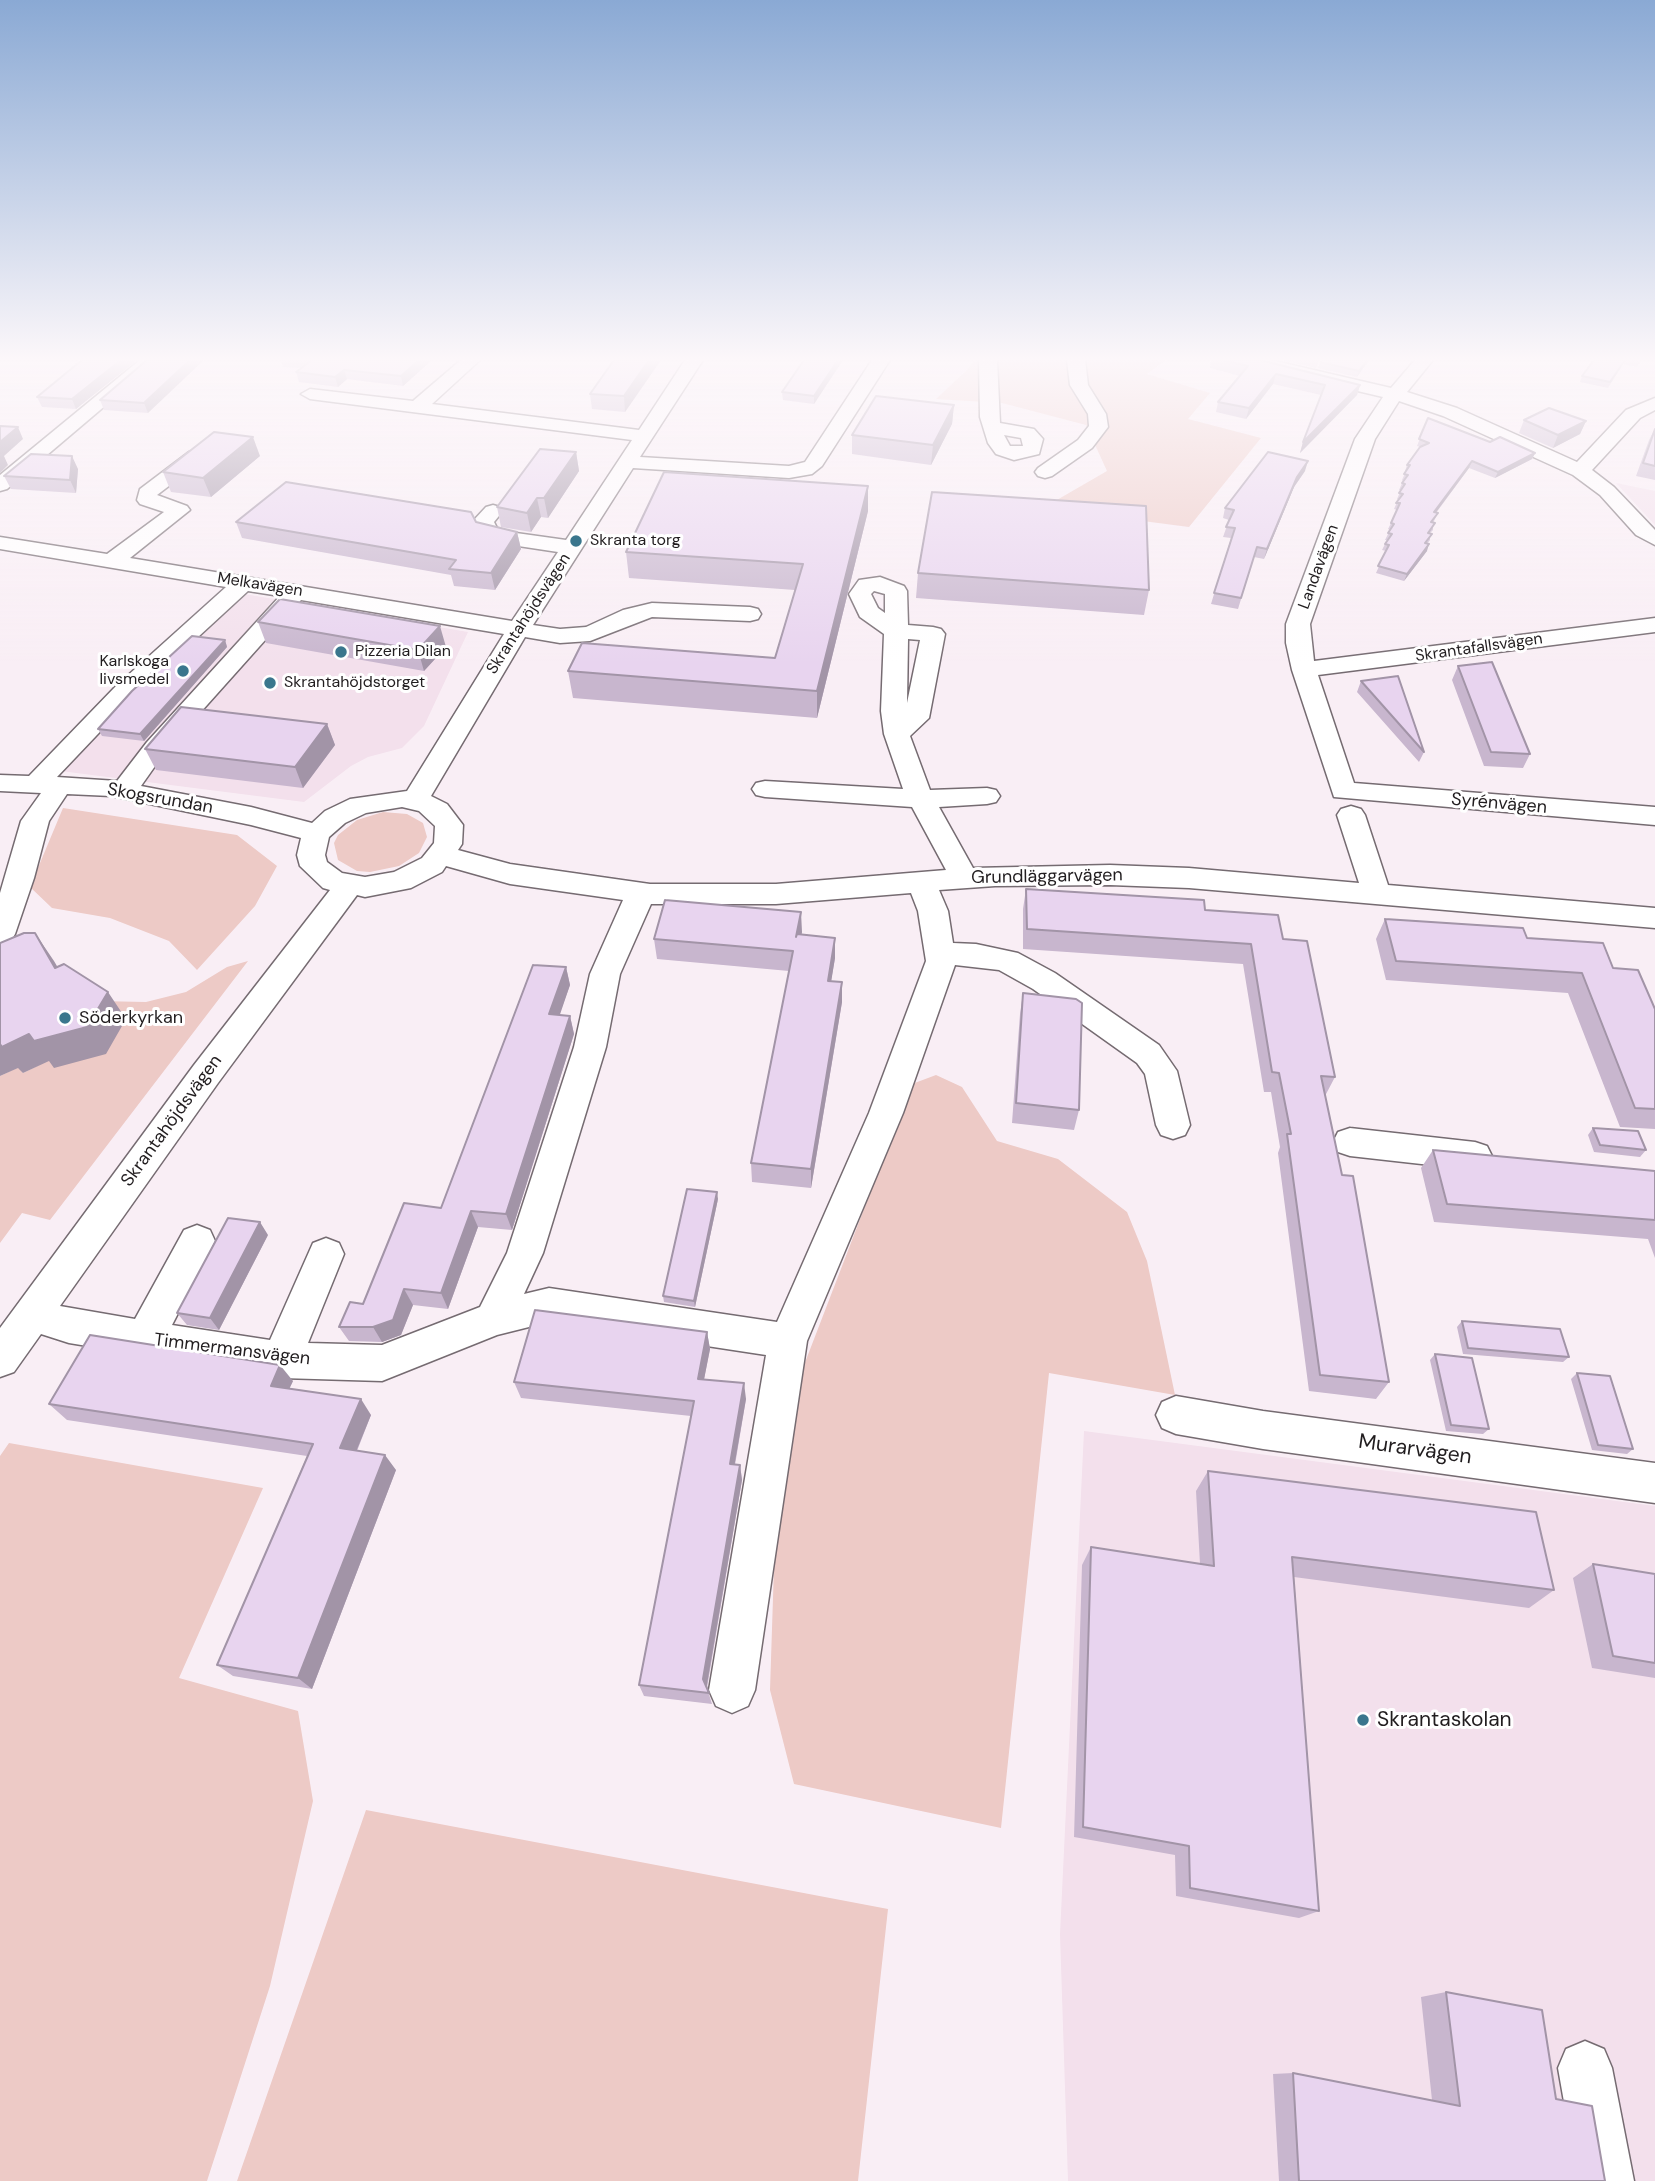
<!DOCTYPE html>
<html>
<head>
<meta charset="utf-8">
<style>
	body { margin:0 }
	canvas { display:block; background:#f9eef5 }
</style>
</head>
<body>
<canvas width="1655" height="2181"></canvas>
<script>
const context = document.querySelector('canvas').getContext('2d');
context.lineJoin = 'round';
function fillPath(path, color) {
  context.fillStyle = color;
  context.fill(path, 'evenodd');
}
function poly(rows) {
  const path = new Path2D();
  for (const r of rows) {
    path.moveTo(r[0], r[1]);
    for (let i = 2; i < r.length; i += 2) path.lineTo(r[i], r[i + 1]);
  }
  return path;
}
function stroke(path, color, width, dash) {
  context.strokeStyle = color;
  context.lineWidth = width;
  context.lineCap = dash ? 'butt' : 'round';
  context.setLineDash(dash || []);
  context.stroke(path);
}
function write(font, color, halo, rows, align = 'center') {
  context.font = font + ' "DM Sans",sans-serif';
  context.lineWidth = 6;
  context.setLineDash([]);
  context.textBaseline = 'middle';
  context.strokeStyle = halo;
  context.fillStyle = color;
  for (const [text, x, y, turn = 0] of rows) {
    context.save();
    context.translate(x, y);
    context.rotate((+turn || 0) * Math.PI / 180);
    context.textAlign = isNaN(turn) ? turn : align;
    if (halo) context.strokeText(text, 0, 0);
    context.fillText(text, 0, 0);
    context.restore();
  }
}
fillPath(poly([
	[1616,483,1655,491,1655,525],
	[221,590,468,632,424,726,402,748,368,757,351,766,304,802,37,768],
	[1084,1431,1655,1506,1655,2181,1068,2181,1060,1934]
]), '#f3e0ec');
fillPath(poly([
	[974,360,1166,360,1147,374,1210,393,1188,419,1261,438,1189,527,1043,508,1107,471,1086,425,1002,403,936,399,967,370],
	[63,808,237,835,277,866,255,906,197,970,169,941,110,918,52,908,30,887],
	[383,812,407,814,423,823,427,837,419,853,399,866,370,872,357,871,338,860,334,843,338,835,357,820],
	[248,961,50,1220,22,1213,0,1243,0,1076,19,1067,23,1073,49,1060,98,1001,146,1002,186,992,227,967],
	[936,1075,962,1087,997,1141,1058,1159,1127,1212,1147,1261,1175,1395,1049,1373,1001,1828,794,1784,770,1690,774,1567,786,1412,912,1084],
	[9,1443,263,1488,179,1678,298,1711,313,1801,270,1986,207,2181,0,2181,0,1456],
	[366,1810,888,1909,858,2181,237,2181]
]), '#edcac6');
const minor = poly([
	[140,360,159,360,7,489,0,491,0,475,140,360],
	[461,360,480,360,432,404,639,430,685,360,703,360,640,457,789,466,805,462,872,360,890,360,822,466,812,474,789,478,633,468,533,625,560,629,586,627,623,610,652,603,750,607,758,609,761,614,758,619,750,621,652,617,590,641,560,643,525,637,431,796,447,804,463,825,462,844,458,850,510,864,650,884,776,884,946,870,912,807,765,797,756,795,752,789,756,783,765,781,903,789,884,734,881,711,884,634,860,617,849,594,859,580,880,577,904,586,907,591,908,625,933,627,941,629,945,634,929,718,910,736,930,790,987,788,996,790,1000,796,996,802,987,804,939,807,973,868,1110,865,1189,868,1359,883,1337,815,1341,809,1351,806,1361,809,1365,815,1388,885,1655,908,1655,928,1189,888,1110,885,995,886,939,890,948,911,953,943,976,944,1018,953,1055,973,1159,1045,1177,1071,1190,1125,1185,1135,1173,1139,1161,1135,1156,1125,1145,1074,1137,1063,1033,989,999,970,955,965,903,1113,807,1341,755,1690,748,1706,732,1713,716,1706,709,1690,766,1355,549,1322,497,1335,382,1381,281,1378,69,1343,41,1334,14,1372,0,1377,0,1328,194,1065,330,890,323,888,300,866,297,855,301,838,251,825,111,796,67,794,49,821,34,878,15,934,11,941,0,944,0,893,21,821,41,793,0,791,0,775,29,776,116,686,226,587,0,549,0,537,107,554,164,512,140,504,137,500,140,489,189,452,196,450,203,452,206,456,203,460,157,495,187,506,190,510,130,558,512,621,558,552,505,544,481,536,473,521,486,507,493,505,500,507,503,511,494,522,497,528,509,532,566,540,632,440,310,399,301,394,310,389,413,401,461,360],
	[248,591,280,596,147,742,117,781,57,777,134,696,248,591],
	[874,591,885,594,885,613,878,608,871,594,874,591],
	[301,600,504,634,407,791,350,799,325,811,312,823,251,807,141,786,165,752,301,600],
	[908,639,920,640,907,703,908,639],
	[402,807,419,811,435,826,434,843,422,858,394,872,365,877,342,873,327,862,325,855,329,837,345,823,366,813,402,807],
	[446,866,510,884,623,900,590,974,574,1047,507,1253,480,1307,382,1345,308,1343,344,1254,339,1243,326,1238,313,1243,270,1340,172,1325,215,1241,210,1230,197,1225,184,1230,135,1319,60,1306,218,1083,357,895,365,897,411,888,442,872,446,866],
	[911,893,918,911,926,961,869,1113,777,1322,549,1288,524,1294,543,1253,606,1047,620,974,651,904,776,904,911,893],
	[979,360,997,360,1000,423,1034,429,1043,439,1039,454,1014,460,996,454,988,443,980,417,979,360],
	[1004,435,1021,438,1023,446,1010,446,1004,435],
	[1067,360,1085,360,1088,385,1106,414,1108,427,1092,448,1052,476,1045,478,1038,476,1035,472,1038,468,1078,440,1089,426,1088,414,1070,385,1067,360],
	[1240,360,1271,360,1391,388,1415,360,1433,360,1407,392,1457,408,1577,462,1626,410,1655,398,1655,410,1640,418,1592,470,1614,487,1655,530,1655,545,1636,535,1600,495,1573,475,1443,416,1399,401,1375,439,1310,624,1314,661,1655,618,1655,632,1318,675,1354,783,1655,807,1655,825,1334,797,1292,670,1286,643,1286,624,1355,439,1383,397,1243,364,1240,360],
	[1350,1128,1475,1142,1487,1146,1492,1156,1487,1166,1475,1170,1350,1156,1338,1152,1333,1142,1338,1132,1350,1128],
	[1176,1396,1263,1411,1655,1463,1655,1503,1263,1449,1176,1434,1162,1428,1156,1415,1162,1402,1176,1396],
	[1585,2041,1604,2049,1612,2068,1634,2181,1578,2181,1558,2068,1566,2049,1585,2041]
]);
stroke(minor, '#756b71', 3);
fillPath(minor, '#fff');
fillPath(poly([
	[82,360,137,360,76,409,42,407,37,397],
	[147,360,148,413,104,410,100,400],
	[281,360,432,360,403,386,347,379,338,387,299,382,296,372,301,368,283,367],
	[614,360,661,360,625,412,592,409,590,394],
	[804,360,843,360,814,404,783,400,782,392],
	[1211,360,1260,360,1360,385,1357,395,1300,453,1303,442,1321,395,1273,384,1246,419,1216,412,1218,402,1240,376,1210,368],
	[1282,360,1319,360,1316,368],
	[1369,360,1357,377,1318,368,1320,362],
	[1594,360,1641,360,1637,367,1623,364,1608,388,1580,382,1582,376],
	[954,405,952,424,931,465,852,454,852,435],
	[1428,418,1490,442,1535,453,1532,459,1495,478,1469,468,1436,513,1438,513,1433,523,1433,530,1430,533,1430,540,1427,544,1427,551,1404,581,1376,573,1386,551,1382,550,1387,540,1385,540,1390,530,1388,529,1391,523,1397,510,1394,509,1398,500,1397,499,1401,490,1399,490,1403,481,1402,480,1406,471,1405,471,1407,465,1420,447,1417,446],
	[1524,420,1586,421,1580,434,1553,448,1519,433],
	[1655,428,1655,480,1636,476,1649,440],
	[576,452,579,471,548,518,541,517,531,532,501,527,497,507],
	[260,456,211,497,171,492,163,472],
	[78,469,76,493,11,489,4,476],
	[1305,471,1294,487,1264,559,1254,557,1238,609,1211,604,1231,538,1223,537,1229,520,1223,518,1225,508],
	[868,486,868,511,817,718,573,698,568,671,775,658,795,590,629,578,626,552],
	[236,522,476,522,517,532,521,549,495,590,454,586,451,575,242,538],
	[918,573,1149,590,1144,615,916,598],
	[258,622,446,647,424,671,266,643],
	[225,640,227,647,144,741,102,736,98,729],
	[1458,666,1530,754,1523,768,1484,766,1452,680],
	[1361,681,1424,752,1419,762,1357,692],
	[327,724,335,745,303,788,156,770,145,749],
	[1026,889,1205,910,1283,939,1335,1077,1325,1096,1342,1175,1389,1382,1376,1399,1309,1391,1278,1153,1280,1147,1271,1092,1264,1092,1243,964,1023,949,1023,909],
	[1385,919,1527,938,1613,968,1655,1009,1655,1129,1620,1127,1568,993,1386,980,1376,939],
	[802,932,801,935,835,958,831,981,842,982,842,1002,811,1188,752,1182,751,1163,789,971,657,959,654,939],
	[566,967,570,985,559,1015,570,1016,574,1034,512,1230,478,1227,448,1309,413,1305,401,1335,382,1342,349,1341,339,1327,363,1304,441,1208],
	[1023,993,1079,1110,1074,1130,1012,1123,1020,1014],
	[1593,1128,1646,1150,1640,1157,1594,1152,1588,1135],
	[1433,1150,1655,1171,1655,1258,1648,1239,1434,1222,1421,1168],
	[718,1199,695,1307,664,1302,663,1296],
	[268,1235,219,1330,187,1325,177,1313],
	[1462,1321,1569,1357,1563,1362,1463,1354,1457,1327],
	[707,1332,710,1349,704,1379,746,1399,735,1465,740,1465,742,1480,707,1688,712,1704,644,1696,639,1685,691,1416,521,1398,514,1382],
	[1435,1354,1489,1429,1483,1434,1446,1431,1430,1360],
	[1577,1373,1633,1449,1627,1454,1592,1450,1571,1379],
	[293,1381,289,1389,371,1415,357,1451,396,1470,312,1689,233,1676,217,1665,307,1456,67,1420,49,1404],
	[1208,1471,1554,1590,1529,1608,1294,1577,1319,1911,1299,1918,1176,1896,1175,1855,1074,1837,1082,1565,1091,1547,1200,1564,1196,1491],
	[1593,1564,1655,1574,1655,1678,1592,1668,1573,1578],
	[1446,1992,1556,2099,1605,2181,1279,2181,1273,2074,1293,2073,1432,2100,1421,1997]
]), '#c8b6ce');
fillPath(poly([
	[121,360,137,360,76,409,72,399],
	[190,360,204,360,148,413,144,403],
	[419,360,432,360,403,386,401,376],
	[649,360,661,360,625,412,624,396],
	[838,360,843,360,814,404,814,396],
	[1367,360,1369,360,1357,377,1359,371],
	[344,370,347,379,338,387,335,377],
	[1276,374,1273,384,1246,419,1249,408],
	[1360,385,1357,395,1300,453,1303,442],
	[954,405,952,424,931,465,933,445],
	[1586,421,1580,434,1553,448,1558,435],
	[18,427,23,439,4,456,8,465,0,473,0,442],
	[253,437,260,456,211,497,203,478],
	[576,452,579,471,548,518,544,498],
	[1535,453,1532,459,1495,478,1498,472],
	[72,456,78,469,76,493,70,480],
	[1308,461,1305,471,1294,487,1264,559,1267,549,1297,477],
	[1472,461,1469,468,1431,519,1434,512],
	[868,486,868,511,817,718,817,691],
	[537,498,541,517,531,532,527,513],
	[517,532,521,549,495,590,491,573],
	[1429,544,1427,551,1404,581,1407,574],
	[440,626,446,647,424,671,418,650],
	[225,640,227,647,144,741,140,734],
	[327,724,335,745,303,788,295,767],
	[801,912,802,932,797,957,796,937],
	[35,933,54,961,74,995,55,968],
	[835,938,835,958,828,1001,828,981],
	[566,967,570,985,554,1032,549,1014],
	[842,982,842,1002,811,1188,811,1169],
	[108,992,126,1019,106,1054,54,1068,49,1061,23,1073,18,1068,0,1076,0,1043],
	[570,1016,574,1034,512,1230,506,1214],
	[717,1192,718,1199,695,1307,694,1301],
	[471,1211,478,1227,448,1309,441,1293],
	[260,1222,268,1235,219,1330,210,1318],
	[404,1289,413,1305,401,1335,382,1342,373,1327],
	[707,1332,710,1349,701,1395,698,1379],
	[280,1365,293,1381,283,1402,271,1386],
	[744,1383,746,1399,732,1479,730,1464],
	[361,1399,371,1415,351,1464,340,1448],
	[385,1455,396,1470,312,1689,298,1678],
	[740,1465,742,1480,706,1690,703,1679]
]), '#a294a7');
const building = poly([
	[82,360,121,360,72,399,37,397,82,360],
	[147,360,190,360,144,403,100,400,147,360],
	[312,360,419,360,401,376,344,370,335,377,296,372,312,360],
	[614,360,649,360,624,396,590,394,614,360],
	[804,360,838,360,814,396,782,392,804,360],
	[1222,360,1260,360,1360,385,1303,442,1325,385,1276,374,1249,408,1218,402,1248,366,1222,360],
	[1323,360,1367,360,1359,371,1320,362,1323,360],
	[1594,360,1625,360,1610,382,1582,376,1594,360],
	[876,396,954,405,933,445,852,435,876,396],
	[1549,408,1586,421,1558,435,1524,420,1549,408],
	[1428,418,1490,442,1500,437,1535,453,1498,472,1472,461,1434,512,1438,513,1431,522,1435,523,1428,533,1432,534,1425,543,1429,544,1407,574,1378,566,1389,545,1385,544,1392,534,1388,533,1394,524,1391,523,1400,503,1396,503,1403,494,1399,493,1405,484,1402,483,1408,475,1404,474,1410,465,1407,465,1420,447,1429,443,1419,439,1428,418],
	[0,426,18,427,0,442,0,426],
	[1655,429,1655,466,1643,463,1655,429],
	[214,432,253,437,203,478,163,472,214,432],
	[540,449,576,452,544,498,537,498,527,513,497,507,540,449],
	[1268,452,1308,461,1297,477,1267,549,1257,547,1241,598,1214,593,1235,528,1226,527,1234,510,1225,508,1268,452],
	[31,454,72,456,70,480,4,476,31,454],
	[664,472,868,486,817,691,568,671,582,643,775,658,803,564,626,552,664,472],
	[286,482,471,512,476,522,517,532,491,573,449,569,456,560,236,522,286,482],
	[932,492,1146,506,1149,590,918,573,932,492],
	[280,599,440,626,418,650,258,622,280,599],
	[192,636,225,640,140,734,98,729,132,691,192,636],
	[1492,662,1530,754,1491,752,1458,666,1492,662],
	[1398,676,1424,752,1361,681,1398,676],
	[181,707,327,724,295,767,145,749,181,707],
	[1026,889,1204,900,1205,910,1278,915,1283,939,1307,941,1335,1077,1321,1076,1342,1175,1353,1176,1389,1382,1320,1375,1287,1134,1291,1134,1279,1073,1272,1072,1251,944,1027,929,1026,889],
	[665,900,801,912,796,937,797,934,835,938,828,981,842,982,811,1169,751,1163,793,951,654,939,665,900],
	[1385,919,1523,928,1527,938,1603,943,1613,968,1638,970,1655,1009,1655,1109,1635,1108,1582,973,1396,961,1385,919],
	[24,933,35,933,55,968,64,964,108,992,87,1027,34,1041,29,1034,2,1047,0,1044,0,943,24,933],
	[533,965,566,967,549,1014,570,1016,506,1214,471,1211,441,1293,404,1289,393,1320,373,1327,339,1327,350,1302,363,1304,404,1203,441,1208,533,965],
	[1023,993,1076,999,1082,1003,1079,1110,1016,1103,1023,993],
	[1593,1128,1638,1131,1646,1150,1600,1145,1593,1128],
	[1433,1150,1655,1171,1655,1220,1447,1204,1433,1150],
	[687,1189,717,1192,694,1301,663,1296,687,1189],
	[228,1218,260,1222,210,1318,177,1313,228,1218],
	[535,1310,707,1332,698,1379,744,1383,730,1464,740,1465,703,1679,709,1693,639,1685,694,1401,514,1382,535,1310],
	[1462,1321,1560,1329,1569,1357,1468,1348,1462,1321],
	[90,1335,280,1365,271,1386,361,1399,340,1448,385,1455,298,1678,217,1665,313,1444,49,1404,90,1335],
	[1435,1354,1472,1358,1489,1429,1451,1425,1435,1354],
	[1577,1373,1610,1376,1633,1449,1598,1445,1577,1373],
	[1208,1471,1536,1512,1554,1590,1292,1557,1319,1911,1190,1888,1189,1846,1083,1827,1091,1547,1214,1566,1208,1471],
	[1593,1564,1655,1574,1655,1663,1613,1656,1593,1564],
	[1446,1992,1542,2010,1556,2099,1592,2106,1605,2181,1299,2181,1293,2073,1460,2106,1446,1992]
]);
fillPath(building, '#e8d4ef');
stroke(building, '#a294a7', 2);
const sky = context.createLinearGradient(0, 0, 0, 665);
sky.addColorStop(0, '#8aa9d4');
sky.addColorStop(0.54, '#fcf7fa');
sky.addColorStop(1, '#fcf7fa00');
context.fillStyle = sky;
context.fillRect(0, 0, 1655, 665);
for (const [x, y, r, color] of [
	[576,541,7,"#3a768d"],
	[341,652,7,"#3a768d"],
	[183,671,7,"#3a768d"],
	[270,683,7,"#3a768d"],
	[65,1018,7,"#3a768d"],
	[1363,1720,7,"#3a768d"]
]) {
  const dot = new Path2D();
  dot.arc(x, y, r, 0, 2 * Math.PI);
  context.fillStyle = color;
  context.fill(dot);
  stroke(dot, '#fff', 2.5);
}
write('16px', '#211d1f', '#fff', [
	["Skranta torg",590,541],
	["Pizzeria Dilan",355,652],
	["Karlskoga",169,662,"right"],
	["livsmedel",169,680,"right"],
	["Skrantahöjdstorget",284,683]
], 'left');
write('16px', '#211d1f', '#fff', [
	["Landavägen",1319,567,-70],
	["Melkavägen",260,585,9],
	["Skrantahöjdsvägen",529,614,-57],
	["Skrantafallsvägen",1479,648,-8]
]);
write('18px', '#211d1f', '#fff', [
	["Skogsrundan",160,799,10],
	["Syrénvägen",1499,804,5],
	["Grundläggarvägen",1047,877,-1],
	["Skrantahöjdsvägen",172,1121,-54],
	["Timmermansvägen",232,1350,7]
]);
write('18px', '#211d1f', '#fff', [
	["Söderkyrkan",79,1018]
], 'left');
write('21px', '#211d1f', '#fff', [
	["Murarvägen",1415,1450,8]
]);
write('21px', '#211d1f', '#fff', [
	["Skrantaskolan",1377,1720]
], 'left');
</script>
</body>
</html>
